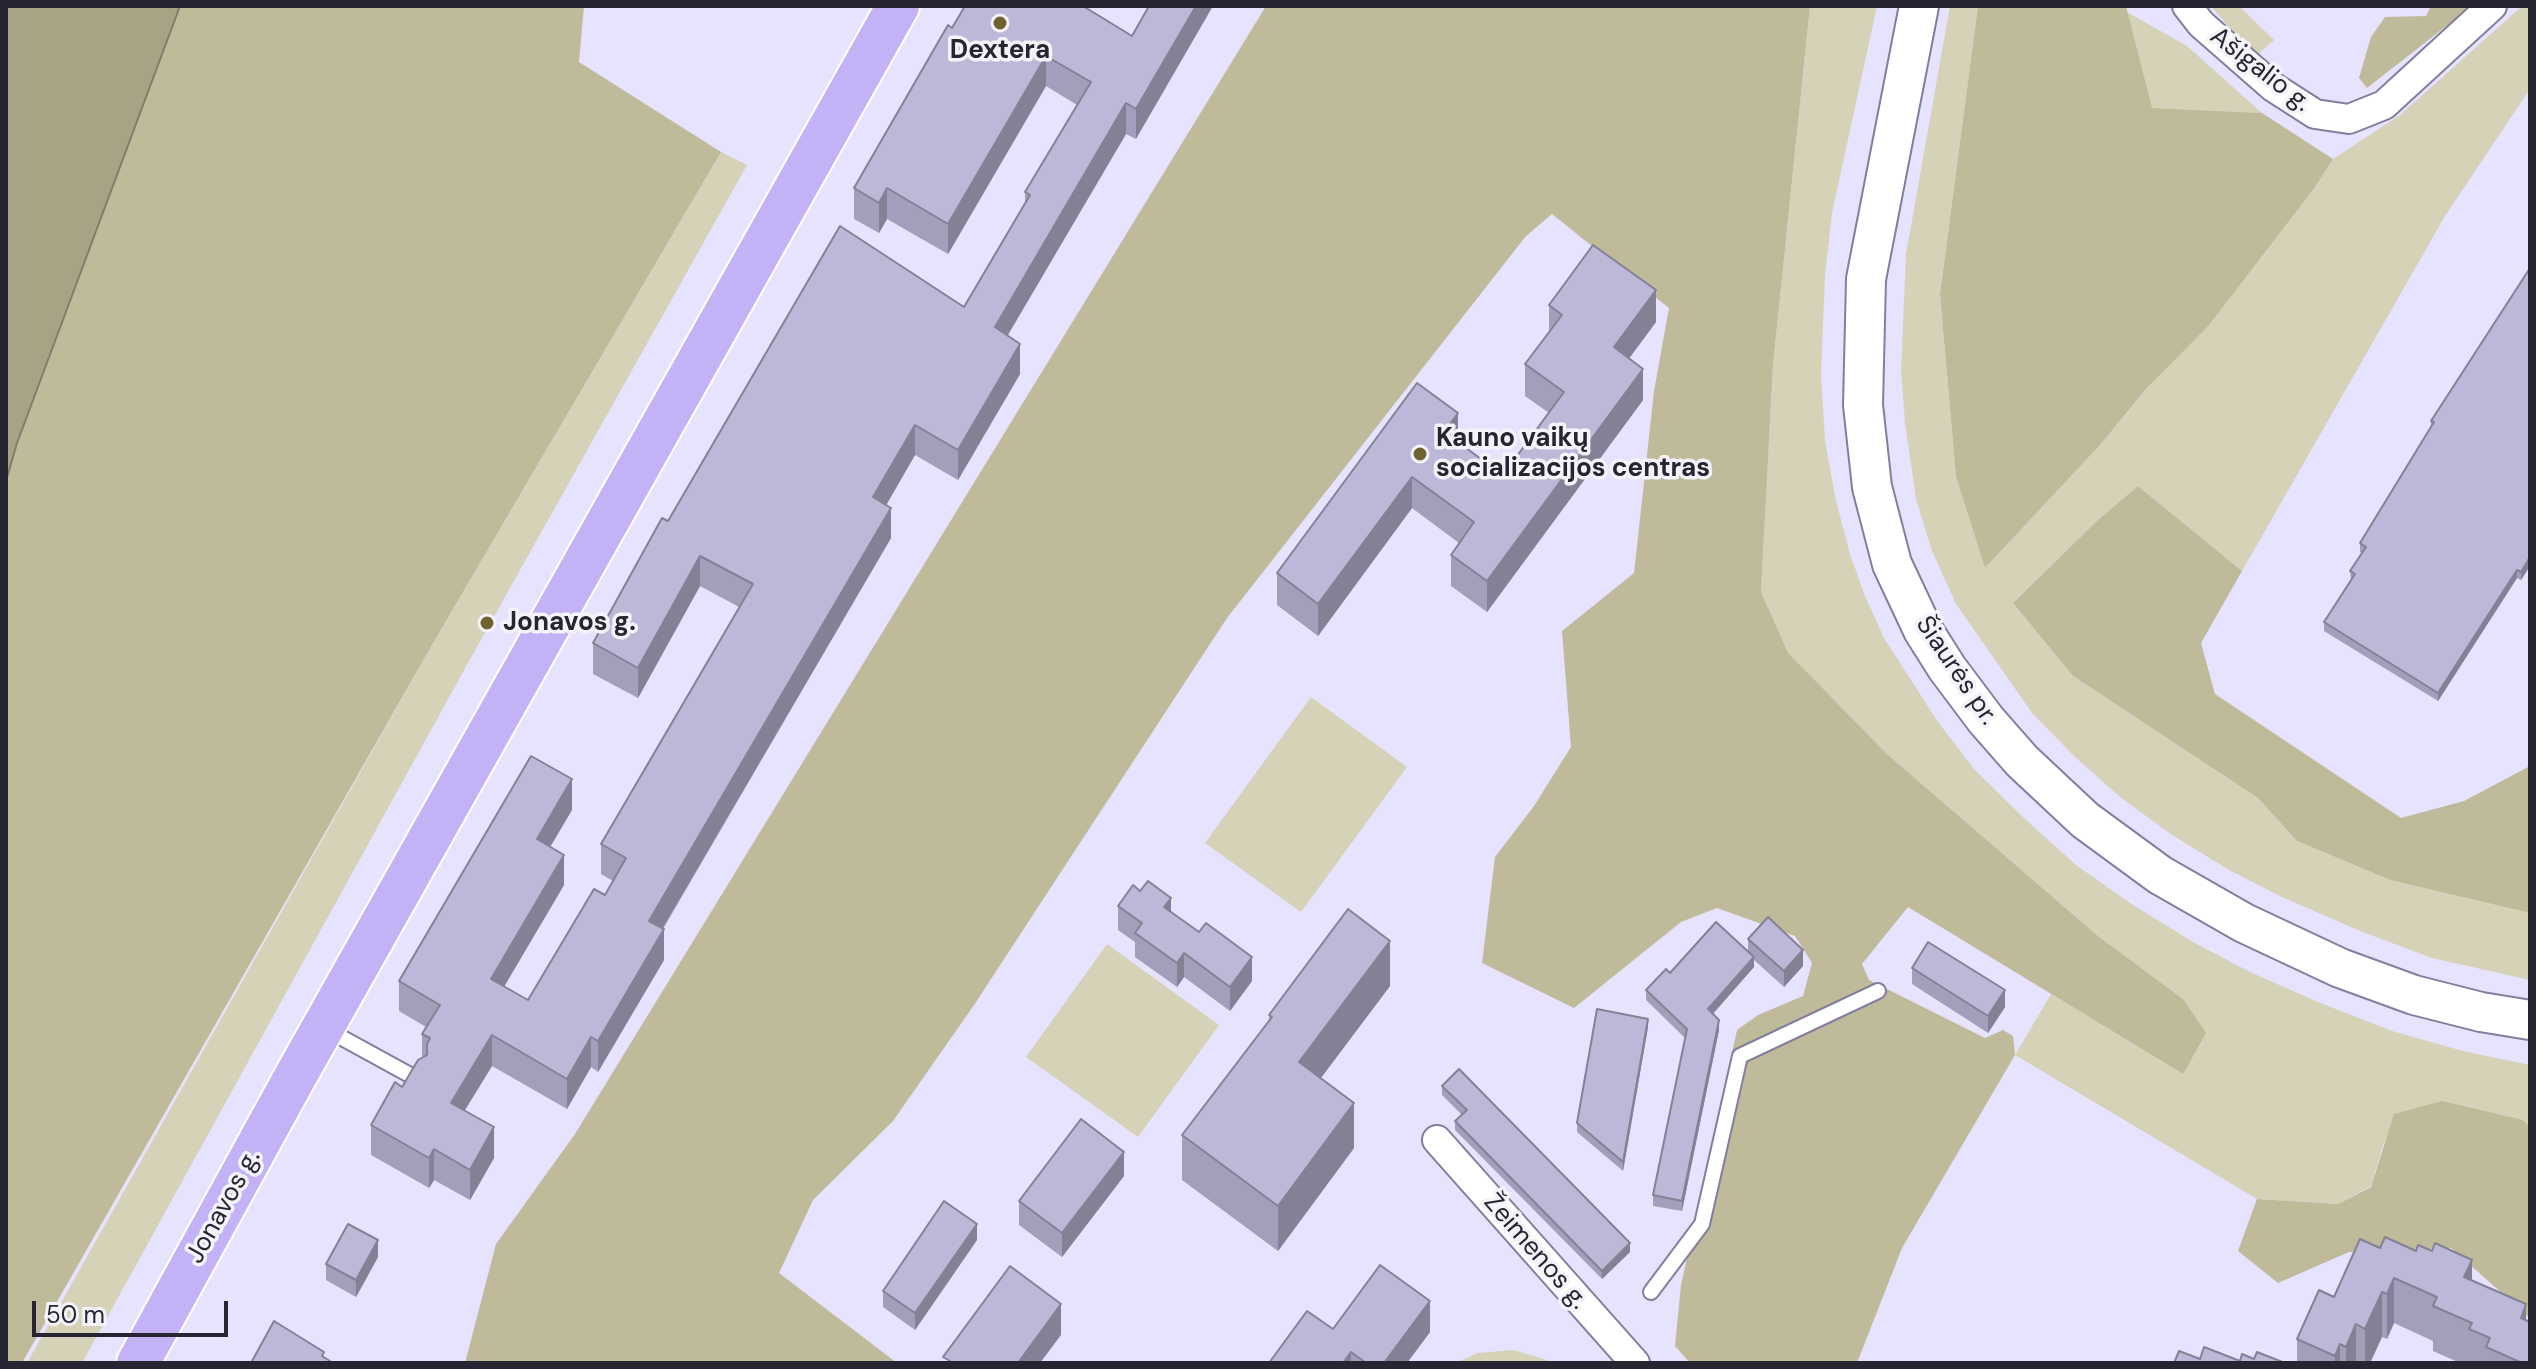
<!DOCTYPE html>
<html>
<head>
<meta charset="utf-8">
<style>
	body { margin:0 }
	#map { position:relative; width:2536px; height:1369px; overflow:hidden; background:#e7e3ff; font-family:"DM Sans",sans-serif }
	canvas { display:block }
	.frame { position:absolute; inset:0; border:8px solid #272532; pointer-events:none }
	.scale { position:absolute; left:32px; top:1301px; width:196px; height:36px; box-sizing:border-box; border:4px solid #272532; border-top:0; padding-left:10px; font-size:24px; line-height:28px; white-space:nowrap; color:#272532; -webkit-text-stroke:6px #f4f3fa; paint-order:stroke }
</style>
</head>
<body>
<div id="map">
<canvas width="2536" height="1369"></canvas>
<div class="frame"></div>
<div class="scale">50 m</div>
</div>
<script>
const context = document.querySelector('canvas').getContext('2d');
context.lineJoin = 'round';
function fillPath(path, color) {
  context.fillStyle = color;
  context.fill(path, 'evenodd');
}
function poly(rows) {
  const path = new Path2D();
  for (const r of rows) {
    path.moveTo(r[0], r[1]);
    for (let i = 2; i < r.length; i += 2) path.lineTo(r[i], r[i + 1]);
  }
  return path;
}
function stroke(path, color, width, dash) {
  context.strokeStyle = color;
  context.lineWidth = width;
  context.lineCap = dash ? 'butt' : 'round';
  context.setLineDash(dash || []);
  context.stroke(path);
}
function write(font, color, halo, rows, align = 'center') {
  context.font = font + ' "DM Sans",sans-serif';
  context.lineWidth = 7;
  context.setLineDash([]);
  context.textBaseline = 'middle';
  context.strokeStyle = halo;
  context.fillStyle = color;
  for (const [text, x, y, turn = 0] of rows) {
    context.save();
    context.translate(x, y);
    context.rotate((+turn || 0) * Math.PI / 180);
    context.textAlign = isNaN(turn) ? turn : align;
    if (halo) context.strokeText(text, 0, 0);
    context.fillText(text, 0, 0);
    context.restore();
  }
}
fillPath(poly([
	[1810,6,1877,6,1832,213,1825,276,1821,374,1825,441,1836,501,1850,554,1865,596,1884,638,1938,722,1974,769,2027,821,2076,865,2130,903,2193,942,2250,972,2318,1002,2392,1031,2463,1051,2530,1065,2530,1127,2523,1120,2384,1142,2371,1186,2338,1204,2257,1199,2015,1055,2051,994,2183,1074,2183,999,2098,936,1887,754,1787,653,1761,592,1773,365],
	[1950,6,1978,6,1940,294,1956,477,1985,568,2100,445,2315,187,2333,159,2400,115,2522,6,2530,6,2530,89,2445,216,2242,571,2138,486,2099,519,2013,603,2073,676,2258,798,2297,841,2390,880,2530,913,2530,980,2432,958,2360,931,2282,897,2229,870,2172,835,2120,797,2075,757,2032,713,1956,604,1932,551,1916,499,1905,423,1901,370,1906,254],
	[2211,6,2239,6,2274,40,2255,57],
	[2127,12,2187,46,2262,113,2151,108],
	[721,152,747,165,468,663,82,1363,27,1363,436,638],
	[1311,697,1407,767,1301,912,1205,843],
	[1107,944,1219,1025,1138,1137,1026,1057],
	[1514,1350,1556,1363,1456,1363,1477,1353]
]), '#d5d2b8');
fillPath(poly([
	[180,6,584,6,579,62,721,152,436,638,22,1363,6,1363,6,481,17,443],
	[1266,6,1810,6,1773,365,1761,592,1788,653,1887,754,2098,936,2183,999,2206,1033,2183,1074,1908,907,1862,964,1869,980,1985,1038,2003,1030,2013,1036,2015,1055,1902,1248,1857,1363,1690,1363,1675,1346,1681,1285,1737,1030,1758,1015,1803,996,1812,963,1795,936,1717,908,1681,922,1574,1008,1482,963,1495,857,1534,806,1571,747,1562,631,1634,573,1654,391,1669,308,1552,214,1526,236,1227,618,974,1005,893,1121,813,1200,779,1273,897,1363,465,1363,496,1244,575,1134],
	[1978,6,2126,6,2152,108,2262,113,2333,159,2315,187,2209,325,2147,388,2100,445,1985,568,1956,477,1940,294],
	[2431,6,2472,6,2367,88,2359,78,2371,37,2385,17,2426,16],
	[2138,486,2242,571,2201,643,2215,694,2401,818,2464,801,2530,766,2530,913,2390,880,2297,841,2258,798,2073,676,2013,603,2099,519],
	[2442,1101,2523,1120,2530,1127,2530,1318,2451,1248,2349,1252,2278,1283,2238,1251,2257,1199,2338,1204,2371,1187,2394,1114]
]), '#bfba99');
const water = poly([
	[6,6,180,6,17,443,6,481,6,6]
]);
fillPath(water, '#a8a384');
stroke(water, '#817d6b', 2);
const service = poly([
	[324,1028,419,1080],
	[1651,1292,1702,1224,1740,1056,1878,991]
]);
const minor = poly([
	[2187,6,2201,24,2273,87,2315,114,2349,119,2384,105,2492,6],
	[1437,1140,1635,1363]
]);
const secondary = poly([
	[1919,6,1866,279,1863,405,1872,487,1892,564,1923,630,1947,668,1986,720,2022,761,2085,820,2160,875,2244,923,2340,968,2414,995,2481,1012,2530,1020]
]);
const primary = poly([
	[138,1363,295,1077,898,6]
]);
stroke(service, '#847e9e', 18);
stroke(minor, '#847e9e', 32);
stroke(secondary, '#847e9e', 42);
stroke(primary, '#fff', 46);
stroke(service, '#fff', 14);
stroke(minor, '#fff', 28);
stroke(secondary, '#fff', 38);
stroke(primary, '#c4b2f6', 42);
fillPath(poly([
	[1149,6,1136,139,1126,134,1007,336,1020,374,958,480,915,455,886,505,891,538,663,929,664,960,598,1072,591,1067,567,1109,492,1066,464,1111,494,1158,470,1200,434,1180,429,1188,371,1155,371,1125,402,1087,422,1058,422,1034,426,1027,399,1011,399,981,572,810,550,847,564,885,504,986,528,1000,605,895,613,881,601,874,601,844,739,607,700,586,638,698,593,674,593,643,668,521,964,307,1025,203,1025,192,1077,105,1046,86,948,254,887,219,879,233,854,219,854,188,952,28,1132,36],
	[2530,268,2530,566,2521,580,2517,578,2438,701,2324,631,2324,622,2351,580,2350,571,2362,553,2360,552,2360,543,2431,427,2431,421],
	[1549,305,1656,322,1629,358,1643,400,1487,612,1451,586,1451,555,1459,543,1412,508,1318,636,1277,605,1277,573,1458,442,1503,475,1549,413,1525,396,1525,364,1549,333],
	[1118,906,1171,912,1252,981,1230,1011,1184,977,1177,987,1135,957,1135,942,1118,930],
	[1748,939,1803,966,1784,987,1754,960,1754,967,1713,1014,1719,1030,1682,1211,1653,1206,1653,1195,1685,1038,1646,1000,1646,990,1670,973,1748,952],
	[1912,968,2005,1007,1988,1033,1912,984],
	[1390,986,1321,1078,1354,1148,1278,1251,1182,1180,1182,1135,1269,1020,1269,1015],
	[1648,1027,1623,1171,1577,1132,1577,1123],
	[1442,1086,1630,1252,1602,1279,1455,1130,1455,1121,1462,1115,1442,1095],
	[1124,1176,1062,1257,1019,1225,1019,1201],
	[977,1240,915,1330,883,1307,883,1291],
	[2380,1248,2472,1280,2526,1320,2530,1363,2460,1363,2433,1351,2433,1341,2394,1323,2387,1339,2382,1337,2370,1363,2297,1363,2297,1339],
	[378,1257,356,1297,326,1280,326,1264],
	[1333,1329,1430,1332,1407,1363,1269,1363]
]), '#a39eb9');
fillPath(poly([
	[1196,6,1213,6,1136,139,1136,109],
	[1046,56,1046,86,948,254,948,224],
	[1126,103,1126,134,995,357,995,327],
	[887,188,887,219,879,233,879,203],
	[1656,290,1656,322,1614,379,1614,347],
	[1020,344,1020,374,958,480,958,450],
	[1643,369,1643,400,1487,612,1487,581],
	[1458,413,1458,444,1444,432],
	[915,425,915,455,873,528,873,497],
	[1412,477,1412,508,1318,636,1318,604],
	[891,508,891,538,649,951,649,921],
	[700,556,700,586,638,698,638,668],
	[2530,557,2530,566,2521,580,2521,572],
	[2517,570,2517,578,2438,701,2438,693],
	[572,779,572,810,537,869,537,839],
	[564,855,564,885,491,1009,491,979],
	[1171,898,1171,922,1164,907],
	[664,929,664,960,598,1072,598,1041],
	[1390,941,1390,986,1299,1107,1299,1062],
	[1803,950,1803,966,1784,987,1784,971],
	[1184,953,1184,977,1177,987,1177,963],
	[1252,957,1252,981,1230,1011,1230,987],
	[1754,957,1754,967,1708,1019,1708,1009],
	[2005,990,2005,1007,1988,1033,1988,1016],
	[1648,1019,1648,1027,1623,1171,1623,1162],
	[1719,1020,1719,1030,1682,1211,1682,1201],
	[492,1035,492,1066,451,1133,451,1103],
	[591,1037,591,1067,567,1109,567,1079],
	[1354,1103,1354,1148,1278,1251,1278,1206],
	[494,1127,494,1158,470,1200,470,1170],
	[434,1149,434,1180,429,1188,429,1158],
	[1124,1152,1124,1176,1062,1257,1062,1233],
	[977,1224,977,1240,915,1330,915,1313],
	[378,1240,378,1257,356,1297,356,1280],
	[1630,1243,1630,1252,1602,1279,1602,1271],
	[2472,1260,2472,1305,2464,1322,2464,1277],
	[2394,1278,2394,1323,2387,1339,2387,1294],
	[2382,1292,2382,1337,2370,1363,2365,1363,2365,1329],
	[1430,1301,1430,1332,1407,1363,1384,1363],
	[1061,1304,1061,1335,1040,1363,1018,1363],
	[2526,1304,2526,1349,2521,1318],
	[2356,1324,2356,1363,2346,1363,2346,1347],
	[2340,1344,2340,1363,2335,1363,2335,1356],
	[1351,1352,1351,1363,1343,1363]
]), '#848196');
const building = poly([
	[965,6,1083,6,1132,36,1149,6,1196,6,1136,109,1126,103,995,327,1020,344,958,450,915,425,873,497,891,508,649,921,664,929,598,1041,591,1037,567,1079,492,1035,451,1103,494,1127,470,1170,434,1149,429,1158,371,1125,395,1082,402,1087,418,1060,427,1055,427,1044,430,1038,422,1034,440,1005,399,981,531,756,572,779,537,839,564,855,491,979,528,1000,594,889,605,895,626,858,601,844,753,584,700,556,638,668,593,643,662,518,668,521,840,226,964,307,1030,195,1025,192,1091,82,1046,56,948,224,887,188,879,203,854,188,948,25,952,28,965,6],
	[1593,245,1656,290,1614,347,1643,369,1487,581,1451,555,1474,522,1412,477,1318,604,1277,573,1417,383,1458,413,1444,432,1503,475,1564,392,1525,364,1562,315,1549,305,1593,245],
	[2530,268,2530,557,2521,572,2517,570,2438,693,2324,622,2355,574,2350,571,2366,547,2360,543,2434,422,2431,421,2530,268],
	[1148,881,1171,898,1164,907,1199,932,1206,923,1252,957,1230,987,1184,953,1177,963,1135,933,1142,923,1118,906,1133,885,1140,891,1148,881],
	[1348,909,1390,941,1299,1062,1354,1103,1278,1206,1182,1135,1272,1017,1269,1015,1348,909],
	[1768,917,1803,950,1784,971,1748,939,1768,917],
	[1716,922,1754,957,1708,1009,1719,1020,1682,1201,1653,1195,1687,1029,1646,990,1666,969,1670,973,1716,922],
	[1928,942,2005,990,1988,1016,1912,968,1928,942],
	[1597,1009,1648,1019,1623,1162,1577,1123,1597,1009],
	[1459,1069,1630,1243,1602,1271,1455,1121,1467,1110,1442,1086,1459,1069],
	[1081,1119,1124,1152,1062,1233,1019,1201,1081,1119],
	[944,1201,977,1224,915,1313,883,1291,944,1201],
	[348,1224,378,1240,356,1280,326,1264,348,1224],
	[2385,1237,2416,1251,2418,1245,2432,1251,2435,1243,2472,1260,2464,1277,2526,1304,2521,1318,2530,1322,2530,1363,2522,1363,2486,1347,2490,1338,2469,1329,2472,1323,2433,1306,2437,1297,2394,1278,2387,1294,2382,1292,2365,1329,2356,1324,2346,1347,2340,1344,2335,1356,2297,1339,2319,1290,2334,1297,2360,1239,2380,1248,2385,1237],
	[1380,1265,1430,1301,1384,1363,1366,1363,1351,1352,1343,1363,1269,1363,1307,1311,1333,1329,1380,1265],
	[1010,1266,1061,1304,1018,1363,948,1363,950,1361,943,1357,1010,1266],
	[274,1321,324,1352,322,1356,330,1361,329,1363,251,1363,274,1321],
	[2204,1347,2240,1361,2242,1354,2254,1359,2257,1352,2285,1363,2174,1363,2179,1351,2200,1359,2204,1347]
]);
fillPath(building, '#bdb8d7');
stroke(building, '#848196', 2);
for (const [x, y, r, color] of [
	[1000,23,8,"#6c6330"],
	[1420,454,8,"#6c6330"],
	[487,623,8,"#6c6330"]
]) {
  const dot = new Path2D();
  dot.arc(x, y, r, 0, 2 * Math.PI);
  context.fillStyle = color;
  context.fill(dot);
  stroke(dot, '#f4f3fa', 3);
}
write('bold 26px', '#272532', '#f4f3fa', [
	["Dextera",1000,51,"center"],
	["Kauno vaikų",1436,439],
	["socializacijos centras",1436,469],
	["Jonavos g.",503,623]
], 'left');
write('26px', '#272532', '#f4f3fa', [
	["Ašigalio g.",2260,70,38],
	["Šiaurės pr.",1956,671,56],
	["Jonavos g.",224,1207,-61],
	["Žeimenos g.",1535,1252,49]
]);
</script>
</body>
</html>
